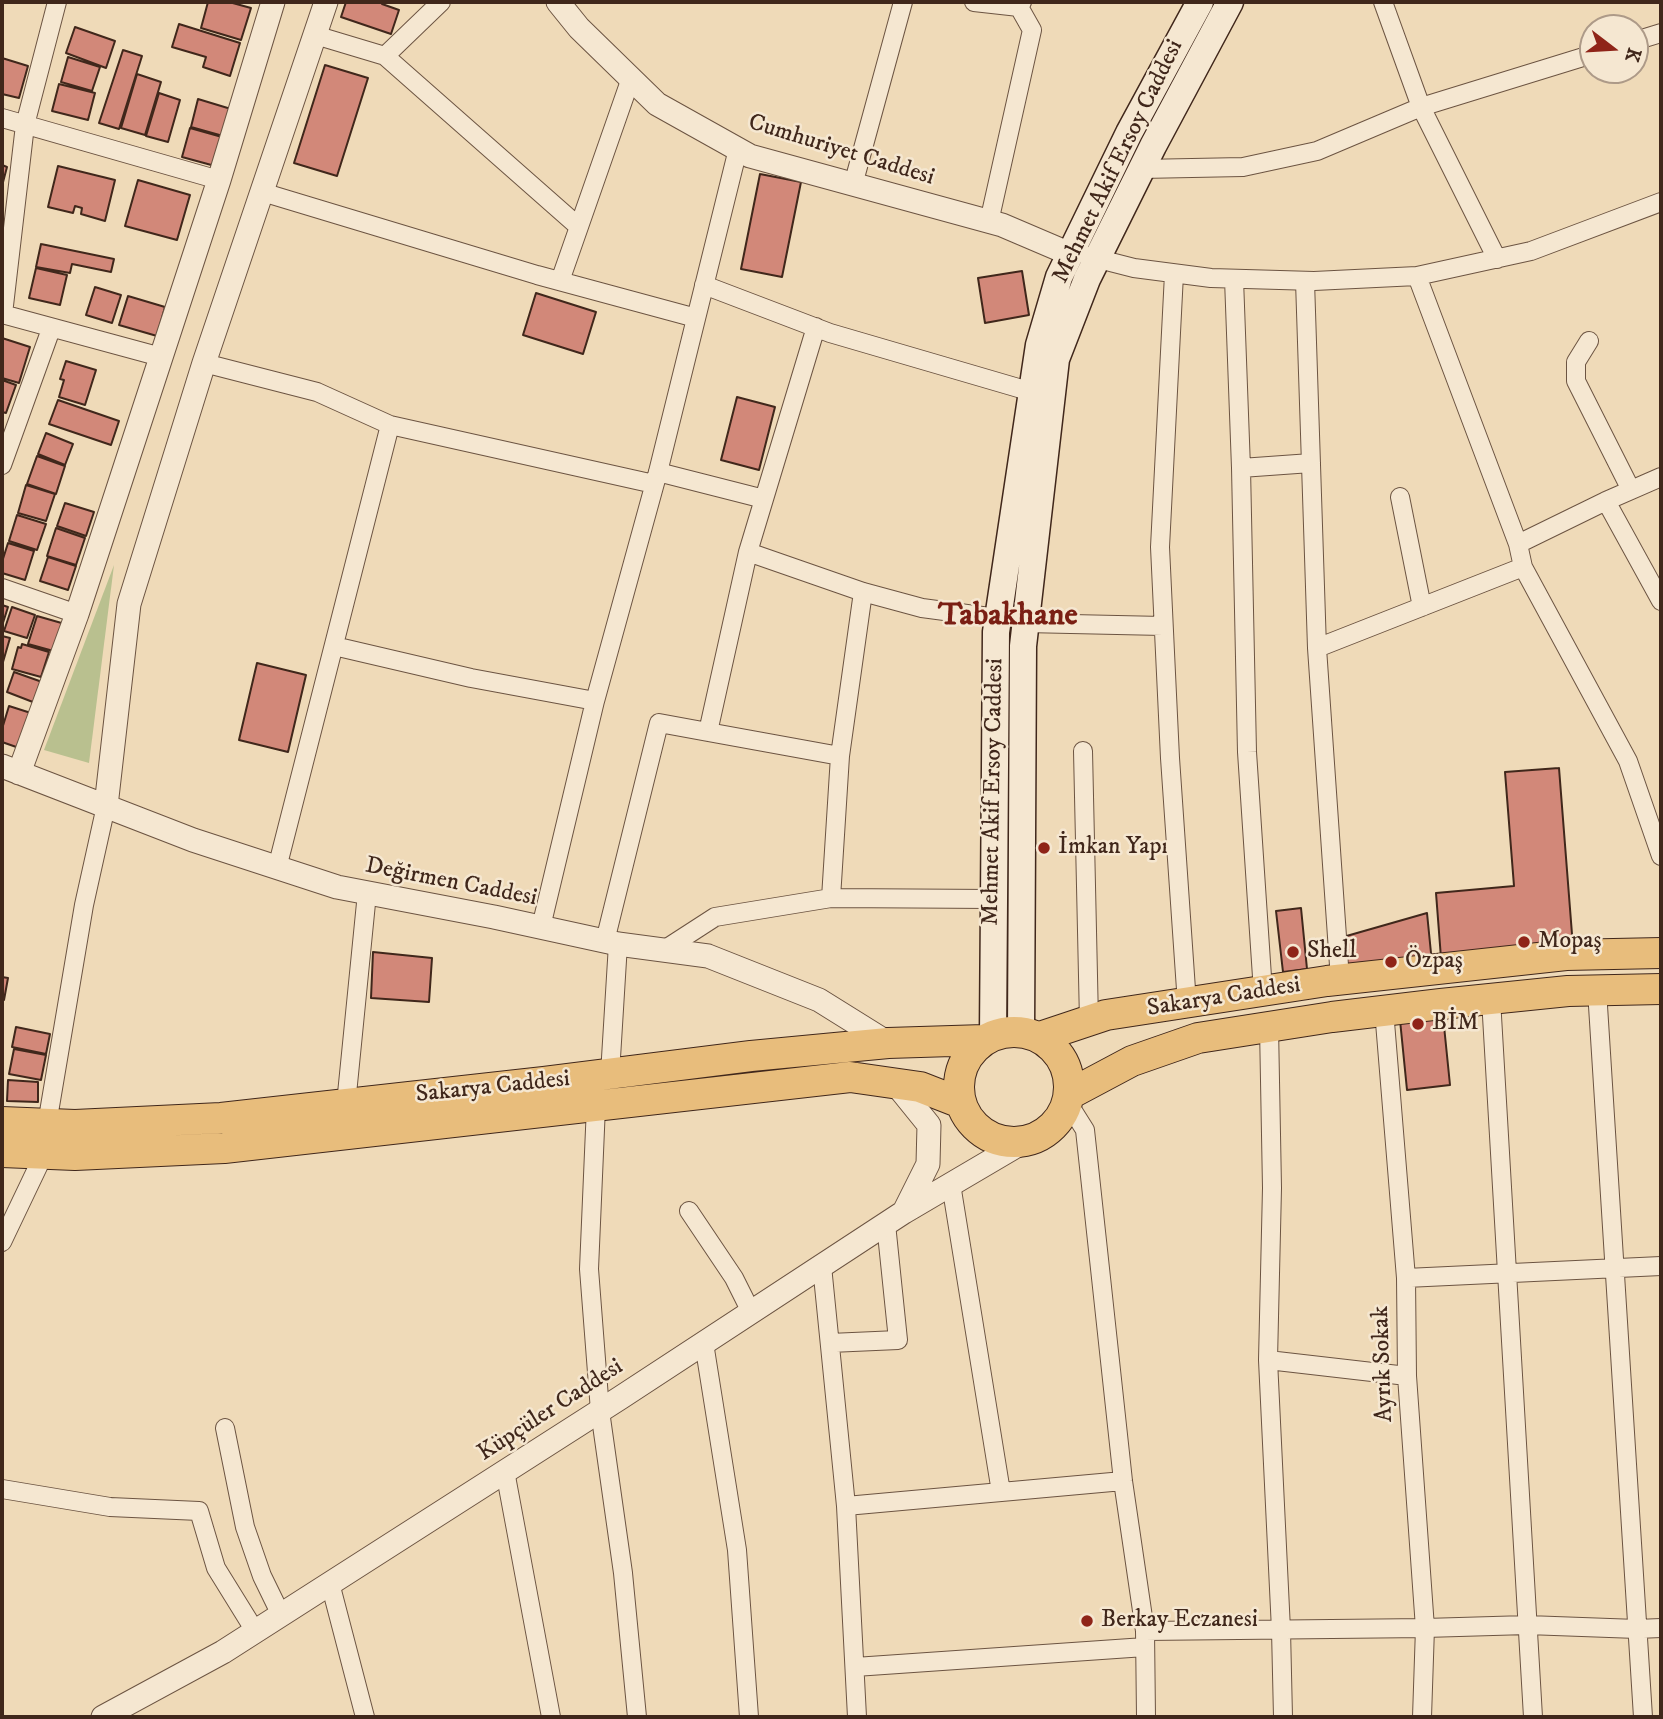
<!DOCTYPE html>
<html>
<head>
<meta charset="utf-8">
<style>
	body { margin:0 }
	#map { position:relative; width:1663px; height:1719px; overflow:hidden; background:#efdab8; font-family:"IM FELL DW Pica",serif }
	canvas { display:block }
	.frame { position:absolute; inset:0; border:4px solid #40271b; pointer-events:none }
	.north { position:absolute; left:1579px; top:14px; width:70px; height:70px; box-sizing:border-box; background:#f5e7d1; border:2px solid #ad9a88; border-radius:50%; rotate:107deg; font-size:19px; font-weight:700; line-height:28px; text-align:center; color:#40271b }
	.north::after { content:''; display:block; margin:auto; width:24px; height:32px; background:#8f2418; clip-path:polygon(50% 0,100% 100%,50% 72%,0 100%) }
</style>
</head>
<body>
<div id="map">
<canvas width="1663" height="1719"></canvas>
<div class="frame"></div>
<div class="north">K</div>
</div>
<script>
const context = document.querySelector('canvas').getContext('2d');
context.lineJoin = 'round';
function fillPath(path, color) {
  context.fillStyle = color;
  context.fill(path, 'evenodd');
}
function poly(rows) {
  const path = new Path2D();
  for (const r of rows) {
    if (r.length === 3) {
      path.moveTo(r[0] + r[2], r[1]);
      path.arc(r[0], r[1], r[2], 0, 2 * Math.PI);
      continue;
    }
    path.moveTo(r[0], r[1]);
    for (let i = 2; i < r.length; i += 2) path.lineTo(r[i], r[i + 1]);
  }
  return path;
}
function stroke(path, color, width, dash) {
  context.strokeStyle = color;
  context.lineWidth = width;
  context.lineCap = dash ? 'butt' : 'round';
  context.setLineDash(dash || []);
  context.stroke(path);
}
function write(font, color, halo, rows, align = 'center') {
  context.font = font + ' "IM FELL DW Pica",serif';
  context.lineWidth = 5;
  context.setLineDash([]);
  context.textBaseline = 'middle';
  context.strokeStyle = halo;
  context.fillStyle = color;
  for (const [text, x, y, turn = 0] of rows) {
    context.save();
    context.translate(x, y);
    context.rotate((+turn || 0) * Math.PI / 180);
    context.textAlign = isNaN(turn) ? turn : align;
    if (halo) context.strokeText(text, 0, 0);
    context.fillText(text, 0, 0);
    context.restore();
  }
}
fillPath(poly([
	[114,565,89,763,44,750]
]), '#b9c08f');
const building = poly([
	[208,2,229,2,251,8,241,40,201,28,208,2],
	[346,2,382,2,382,4,399,10,391,34,341,17,346,2],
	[179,24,240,43,230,76,203,67,206,57,172,47,179,24],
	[75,27,115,41,106,68,66,53,75,27],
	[123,50,142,56,119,129,99,123,123,50],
	[68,57,100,67,92,91,61,82,68,57],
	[2,58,28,66,19,98,2,94,2,58],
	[325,65,368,78,337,176,294,163,325,65],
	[137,74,161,82,145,135,121,128,137,74],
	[59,84,95,93,88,120,52,111,59,84],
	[159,93,180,100,168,142,146,136,159,93],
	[198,99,231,109,223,136,191,127,198,99],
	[190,128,222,137,215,166,182,157,190,128],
	[2,165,7,167,2,186,2,165],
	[58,166,115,180,105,221,81,214,82,208,75,206,73,213,48,207,58,166],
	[760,174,801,182,782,277,741,269,760,174],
	[138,180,190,195,177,240,125,226,138,180],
	[41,244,114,259,111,272,72,264,70,273,36,267,41,244],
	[36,268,67,275,60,305,29,298,36,268],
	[1022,271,1029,315,985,323,978,278,1022,271],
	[95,287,121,295,112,323,86,315,95,287],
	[536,293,596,312,583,354,523,335,536,293],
	[128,296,165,307,157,336,119,325,128,296],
	[2,338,30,347,19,383,2,378,2,338],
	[66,361,96,370,85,405,59,397,64,380,60,379,66,361],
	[2,380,16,385,6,413,2,412,2,380],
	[737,397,775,407,759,470,721,460,737,397],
	[58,400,119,421,111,445,49,424,58,400],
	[46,433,73,444,65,465,38,454,46,433],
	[37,456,65,466,56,494,27,484,37,456],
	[26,485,55,494,46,521,18,513,26,485],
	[65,503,94,512,86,536,57,526,65,503],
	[17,515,46,524,37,550,9,541,17,515],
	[56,528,85,538,76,565,47,556,56,528],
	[8,543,34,551,25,580,2,573,2,562,8,543],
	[48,557,76,566,68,590,40,581,48,557],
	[2,605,8,607,2,626,2,605],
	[12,607,35,615,27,638,4,631,12,607],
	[37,616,65,624,57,652,28,644,37,616],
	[2,636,10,638,3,662,2,662,2,636],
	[22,644,49,652,41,677,12,669,18,647,21,648,22,644],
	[257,663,306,675,288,752,239,740,257,663],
	[14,672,45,683,38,704,7,692,14,672],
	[9,706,34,714,22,749,2,742,2,729,9,706],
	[1559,768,1573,947,1441,958,1436,893,1514,886,1505,772,1559,768],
	[1301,908,1307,969,1283,972,1276,911,1301,908],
	[1427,913,1432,963,1346,972,1343,937,1427,913],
	[373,952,432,958,429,1002,371,998,373,952],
	[2,977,8,978,4,1000,2,1000,2,977],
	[1443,1016,1450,1085,1407,1090,1400,1020,1443,1016],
	[16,1027,50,1034,46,1054,12,1047,16,1027],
	[14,1049,46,1055,41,1080,9,1074,14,1049],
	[8,1080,38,1082,38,1102,7,1101,8,1080]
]);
fillPath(building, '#d28879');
stroke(building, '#40271b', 2);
const minor = poly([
	[974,2,1019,7,1022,2],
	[1383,2,1421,107,1497,259],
	[315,35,385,56,579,227],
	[1635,41,1661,33],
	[385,56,441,2],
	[2,118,219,180],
	[1141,169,1243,167,1317,151,1421,107,1593,54],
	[853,185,903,2],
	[262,192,537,275,696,318],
	[989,222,1032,30,1019,7],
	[1087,256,1134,268,1211,278,1314,281,1417,276,1531,251,1661,202],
	[1174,274,1160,547,1170,758,1187,1004],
	[1417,276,1518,544,1523,567,1628,761,1661,856],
	[1234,279,1241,468,1247,752,1263,992],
	[560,281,631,78],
	[1305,281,1317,648],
	[704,285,830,333,1032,392],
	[2,314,161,357],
	[3,314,25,125,57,2],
	[1589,341,1576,362,1576,381,1631,490],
	[204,363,317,392,390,425,654,484],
	[2,465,51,329],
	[1241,468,1311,463],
	[658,472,764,499],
	[1400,497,1422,607],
	[1606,501,1661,601],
	[1518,544,1606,501,1661,477],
	[748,552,863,592,922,608,997,618],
	[2,588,77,614],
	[1025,623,1163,626],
	[334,646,471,678,595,701],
	[708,732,840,756],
	[1083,751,1089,1021],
	[277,868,390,425],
	[831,898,840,756,863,592],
	[541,927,595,701,658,472,738,149],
	[605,941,659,723,708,732,748,552,816,327],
	[664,950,715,917,831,898,993,899],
	[1340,980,1317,648,1523,567],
	[1597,990,1643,1717],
	[1491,999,1533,1717],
	[1384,1010,1406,1278,1407,1376,1425,1628,1422,1717],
	[1269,1027,1272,1188,1268,1360,1281,1630,1283,1717],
	[610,1074,618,944],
	[1068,1103,1085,1130,1123,1481,1145,1631,1146,1717],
	[346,1104,367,893],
	[596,1106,589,1269,600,1411,623,1573,637,1717],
	[47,1124,84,905,106,806],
	[951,1184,1001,1492],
	[689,1211,734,1278,751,1312],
	[2,1242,44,1154],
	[822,1266,846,1506,857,1717],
	[1406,1278,1661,1266],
	[704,1343,737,1550,749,1717],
	[830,1343,898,1340,886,1224],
	[1268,1360,1407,1376],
	[225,1428,245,1527,262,1576,281,1615],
	[505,1471,551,1717],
	[2,1489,110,1507,199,1511,216,1568,255,1631],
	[846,1506,1123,1481],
	[330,1583,365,1717],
	[1145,1631,1425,1628,1527,1625,1637,1629,1661,1628],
	[855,1667,1145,1647]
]);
const tertiary = poly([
	[558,2,579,28,657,104,750,156,1002,225,1070,254],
	[2,766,193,840,337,887,494,917,618,944,708,956,819,1000,888,1043],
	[19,773,77,614,219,180,273,2],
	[106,806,129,604,204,363,326,2],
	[895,1083,929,1125,928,1164,904,1212],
	[103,1717,223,1652,620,1398,904,1212,1023,1142]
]);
const secondary = poly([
	[1021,1032,1023,646,1056,359,1087,279,1153,146,1230,2],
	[993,1035,996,632,1039,345,1059,277,1129,133,1200,2]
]);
const primary = poly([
	[1014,1087,55],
	[1040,1037,1106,1015,1327,981,1566,955,1661,953],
	[1070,1094,1132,1061,1198,1038,1332,1017,1441,1004,1568,991,1661,989],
	[2,1122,75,1125,221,1118,544,1082,751,1056,888,1043,984,1040],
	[2,1152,75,1155,224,1148,850,1077,920,1087,961,1103]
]);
stroke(minor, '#6c5442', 20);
stroke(tertiary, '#6c5442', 25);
stroke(secondary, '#40271b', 29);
stroke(primary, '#40271b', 32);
stroke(minor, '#f5e7d1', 18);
stroke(tertiary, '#f5e7d1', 23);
stroke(secondary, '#f5e7d1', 26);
stroke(primary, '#e8bd7c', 30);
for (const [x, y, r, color] of [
	[1044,848,7,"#8f2418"],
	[1524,942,7,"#8f2418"],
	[1293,952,7,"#8f2418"],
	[1391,962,7,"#8f2418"],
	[1418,1024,7,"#8f2418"],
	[1087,1621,7,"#8f2418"]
]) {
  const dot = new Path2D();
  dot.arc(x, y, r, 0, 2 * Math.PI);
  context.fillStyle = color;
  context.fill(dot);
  stroke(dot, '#f5e7d1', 2.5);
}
write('24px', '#40271b', '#f5e7d1', [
	["Cumhuriyet Caddesi",841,151,17],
	["Mehmet Akif Ersoy Caddesi",1119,162,-64],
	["Mehmet Akif Ersoy Caddesi",994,792,-89],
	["Değirmen Caddesi",451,883,11],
	["Sakarya Caddesi",1224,998,-9],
	["Sakarya Caddesi",493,1088,-6],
	["Ayrık Sokak",1384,1364,-92],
	["Küpçüler Caddesi",551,1411,-33]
]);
write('24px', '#40271b', '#f5e7d1', [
	["İmkan Yapı",1058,848],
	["Mopaş",1538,942],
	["Shell",1307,952],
	["Özpaş",1405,962],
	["BİM",1432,1024],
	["Berkay Eczanesi",1101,1621]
], 'left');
write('bold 32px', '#7a1f14', '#f5e7d1', [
	["Tabakhane",1008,617]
]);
</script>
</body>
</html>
